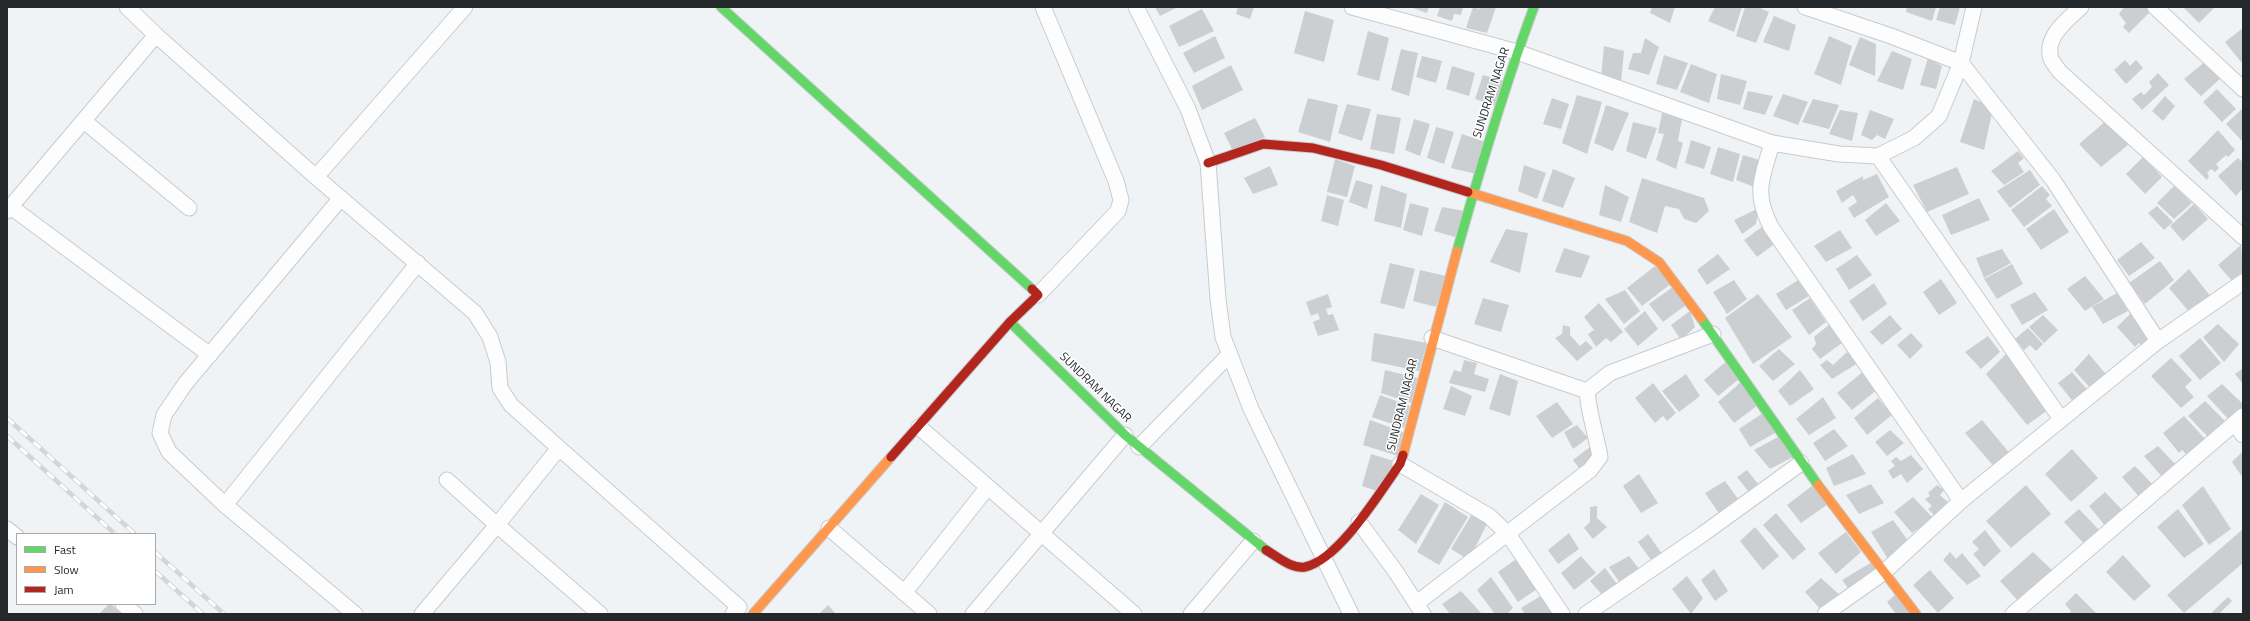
<!DOCTYPE html>
<style>
body{margin:0}
#map{position:relative;width:2250px;height:621px;overflow:hidden;background:#eff3f6;font-family:"Titillium Web",sans-serif}
canvas{display:block}
.frame{position:absolute;inset:0;border:8px solid #25282a;pointer-events:none}
.legend{position:absolute;left:16px;top:533px;width:140px;height:72px;box-sizing:border-box;background:#fff;border:1px solid #a8a9aa;margin:0;padding:5px 7px;list-style:none;font-size:12px;color:#25282a}
.legend li{display:flex;align-items:center;gap:8px;height:20px}
.legend b{width:20px;border:1px solid #a8a9aa}
</style>
<div id="map">
<canvas width="2250" height="621"></canvas>
<div class="frame"></div>
<ul class="legend">
<li><b style="height:5px;background:#63d668"></b>Fast</li>
<li><b style="height:5px;background:#ff974d"></b>Slow</li>
<li><b style="height:5px;background:#b3261e"></b>Jam</li>
</ul>
</div>
<script>
const context = document.querySelector('canvas').getContext('2d');
context.lineJoin = 'round';
function fill(path, color) { context.fillStyle = color; context.fill(path, 'evenodd'); }
function trace(path, color, width, dash) { context.strokeStyle = color; context.lineWidth = width; context.lineCap = dash ? 'butt' : 'round'; context.setLineDash(dash || []); context.stroke(path); }
function label(font, color, halo, rows, align = 'center') {
  context.font = font + ' "Titillium Web",sans-serif'; context.lineWidth = 3; context.setLineDash([]); context.textBaseline = 'middle'; context.strokeStyle = halo; context.fillStyle = color; for (const [text, x, y, turn = 0] of rows) {
    context.save(); context.translate(x, y); context.rotate((+turn || 0) * Math.PI / 180); context.textAlign = isNaN(turn) ? turn : align; if (halo) context.strokeText(text, 0, 0); context.fillText(text, 0, 0); context.restore();
  }
}
const building = new Path2D(`
 M1155 7H1178L1160 16Z
 M1238 7H1254L1250 19 1236 14Z
 M1410 7H1429L1427 13Z
 M1440 7H1463L1461 15 1454 14 1452 21 1437 16Z
 M1473 7 1479 9 1480 7H1496L1487 33 1466 28Z
 M1652 7H1675L1670 23 1650 13Z
 M1715 7H1742L1734 32 1708 21Z
 M1745 7H1758L1769 12 1756 43 1736 36Z
 M1907 7H1936L1932 21 1906 12Z
 M1940 7H1960L1955 25 1936 20Z
 M2124 7H2151L2153 9 2129 33 2123 27 2126 23 2119 14Z
 M2183 7H2215L2199 23Z
 M1202 9 1214 31 1179 47 1169 26Z
 M1305 11 1334 20 1324 62 1294 53Z
 M1774 16 1796 25 1789 51 1763 42Z
 M2243 28V60L2241 62 2225 42Z
 M1368 31 1389 38 1379 81 1357 75Z
 M1215 36 1225 58 1194 73 1183 53Z
 M1829 36 1852 46 1841 85 1814 74Z
 M1860 37 1876 44 1875 76 1849 65Z
 M1645 38 1659 47 1649 75 1628 69 1633 53H1641Z
 M1604 46 1624 51 1621 83 1601 77Z
 M1401 49 1418 53 1409 96 1391 90Z
 M1892 51 1912 59 1903 90 1877 81Z
 M1664 55 1688 63 1677 90 1656 84Z
 M1422 56 1442 61 1436 83 1416 77Z
 M1928 58 1942 66 1936 89 1920 85Z
 M2125 60 2130 66 2136 60 2143 68 2126 84 2114 70Z
 M2206 61 2221 78 2201 96 2184 79Z
 M1691 64 1717 74 1709 103 1680 92Z
 M1231 65 1243 90 1202 110 1192 86Z
 M1452 66 1475 73 1469 96 1446 89Z
 M2158 73 2169 85 2142 110 2132 99 2141 92 2144 95 2152 87 2149 82Z
 M1721 74 1747 81 1740 105 1717 99Z
 M1483 75 1504 81 1497 106 1475 99Z
 M2217 89 2236 109 2222 122 2203 102Z
 M1748 91 1773 96 1765 115 1743 109Z
 M1783 94 1808 102 1798 125 1773 116Z
 M1577 95 1602 102 1587 154 1562 143Z
 M2165 96 2175 106 2163 121 2152 111Z
 M1308 98 1338 105 1330 142 1298 132Z
 M1552 98 1569 104 1561 129 1543 124Z
 M1813 99 1839 105 1829 129 1802 122Z
 M1974 99 1993 108 1984 150 1960 142Z
 M1347 104 1371 109 1362 141 1338 133Z
 M1606 105 1629 113 1613 151 1594 143Z
 M2243 108V142L2226 124Z
 M1840 110 1858 113 1852 141 1829 134Z
 M1870 110 1894 119 1885 139 1877 135 1872 140 1861 135Z
 M1662 113 1682 119 1678 141 1683 143 1676 169 1656 160 1664 134 1658 133Z
 M1377 114 1401 118 1394 154 1370 149Z
 M1255 118 1265 137 1233 151 1224 133Z
 M1414 119 1430 124 1420 156 1405 150Z
 M2107 120 2128 145 2101 167 2079 144Z
 M1633 122 1657 128 1646 159 1626 151Z
 M1436 127 1454 132 1444 164 1427 158Z
 M2218 130 2235 150 2228 157 2226 155 2216 164 2219 168 2215 172 2211 169 2207 173 2209 176 2207 180 2188 161Z
 M1462 134 1485 142 1476 174 1451 168Z
 M1691 140 1711 147 1704 169 1685 163Z
 M1718 147 1740 154 1733 182 1710 174Z
 M2018 151 2024 158 2018 163 2024 172 2004 185 1991 171Z
 M1743 155 1763 161 1757 188 1736 180Z
 M2143 157 2162 177 2145 194 2126 174Z
 M2238 158 2243 162V188L2236 196 2218 176Z
 M1335 159 1355 166 1347 197 1327 192Z
 M1524 165 1546 173 1537 199 1518 191Z
 M1270 166 1278 185 1253 194 1244 178Z
 M1957 167 1969 194 1927 212 1913 185Z
 M1553 169 1575 178 1563 208 1542 201Z
 M2030 170 2040 185 2010 208 1997 191Z
 M1877 174 1889 197 1854 218 1848 208 1857 202 1853 195 1842 203 1836 191 1863 176V180Z
 M1642 178 1704 198 1709 211 1696 223 1684 219 1679 209 1665 206 1657 233 1629 222Z
 M1356 180 1373 185 1367 209 1349 202Z
 M1381 185 1407 194 1401 228 1374 221Z
 M1605 185 1629 197 1621 222 1599 215Z
 M2042 186 2050 195 2046 199 2052 206 2024 227 2011 210Z
 M2174 186 2192 203 2174 219 2157 203Z
 M1327 195 1344 200 1338 226 1321 221Z
 M1979 198 1990 220 1951 235 1942 215Z
 M1410 203 1429 208 1422 236 1403 230Z
 M1886 203 1900 221 1876 236 1865 220Z
 M2194 204 2208 219 2183 241 2170 226Z
 M2157 206 2173 222 2164 230 2148 213Z
 M1442 207 1464 211 1455 237 1434 231Z
 M1759 208 1756 224 1742 234 1734 220Z
 M2054 209 2069 232 2041 250 2026 229Z
 M1766 224 1777 242 1757 257 1744 240Z
 M1506 229 1528 233 1520 273 1490 262Z
 M1840 230 1852 248 1826 262 1814 246Z
 M2141 242 2155 258 2129 276 2117 260Z
 M2241 245 2243 272 2232 281 2218 265Z
 M1564 248 1590 256 1581 278 1555 272Z
 M2002 249 2011 263 1984 278 1976 258Z
 M1718 254 1730 269 1707 285 1697 270Z
 M1857 255 1872 275 1849 290 1836 269Z
 M2160 261 2174 280 2145 304 2129 283Z
 M1390 263 1415 269 1404 309 1380 303Z
 M2012 264 2023 284 1997 299 1984 279Z
 M1655 266 1672 283 1642 306 1627 288Z
 M2189 269 2211 297 2190 313 2169 288Z
 M1420 270 1446 276 1436 307 1413 301Z
 M2085 276 2104 299 2085 311 2067 289Z
 M1800 279 1809 296 1786 310 1776 294Z
 M1941 279 1957 303 1939 315 1923 292Z
 M1734 280 1747 299 1727 314 1713 292Z
 M1874 283 1887 304 1863 321 1849 301Z
 M1673 287 1686 305 1663 322 1649 304Z
 M1625 290 1640 311 1624 324 1605 299Z
 M2035 292 2048 310 2022 325 2010 305Z
 M2117 293 2128 311 2103 324 2092 307Z
 M1328 294 1332 307 1326 309 1328 315 1333 314 1339 330 1318 336 1313 322 1320 319 1318 313 1311 316 1306 302Z
 M1758 294 1792 337 1753 364 1725 318Z
 M1483 298 1509 305 1501 332 1474 324Z
 M1810 298 1826 322 1809 335 1792 310Z
 M1599 303 1623 332 1611 342 1606 338 1596 347 1588 334 1594 330 1584 317Z
 M1645 311 1658 329 1638 346 1624 329Z
 M1690 311 1695 327 1681 340 1671 325Z
 M2132 312 2152 335 2146 341 2148 345 2143 348 2139 343 2135 347 2117 327Z
 M1890 315 1902 329 1882 345 1870 332Z
 M2043 315 2058 330 2044 343 2029 327Z
 M1830 324 1842 343 1820 359 1812 349 1816 344 1814 337Z
 M2218 324 2239 344 2224 362 2203 337Z
 M1563 325 1570 327V335L1580 346 1586 341 1593 348 1577 361 1555 338 1562 334Z
 M2028 328 2043 344 2036 351 2030 345 2024 350 2015 339Z
 M1374 333 1427 343 1419 371 1371 361Z
 M1911 333 1923 346 1910 359 1897 345Z
 M1988 336 2000 352 1981 369 1965 352Z
 M2200 338 2221 363 2200 380 2179 356Z
 M1779 349 1795 364 1773 381 1759 366Z
 M1847 352 1858 363 1832 379 1820 365 1827 360 1833 365Z
 M2007 353 2048 410 2027 425 1986 374Z
 M2089 354 2109 378 2093 391 2074 370Z
 M2171 358 2192 380 2185 387 2194 397 2181 408 2151 376Z
 M1464 360 1477 363 1474 374 1489 379 1485 392 1449 383 1454 370 1461 372Z
 M1728 360 1739 379 1718 396 1704 380Z
 M2243 368V384L2235 374Z
 M1385 370 1418 378 1411 403 1381 393Z
 M1800 370 1814 389 1790 406 1778 391Z
 M1865 370 1878 389 1852 410 1837 393Z
 M2072 372 2090 393 2075 404 2058 383Z
 M1500 374 1518 381 1510 416 1489 409Z
 M1686 374 1700 396 1679 412 1662 391Z
 M1741 382 1758 405 1734 423 1718 402Z
 M1653 383 1676 413 1667 421 1663 416 1655 423 1635 398Z
 M2222 384 2243 404V411L2230 421 2207 396Z
 M1451 386 1472 396 1465 416 1443 409Z
 M1380 395 1410 406 1404 428 1372 417Z
 M1823 397 1836 418 1809 435 1796 419Z
 M1878 398 1892 415 1867 435 1854 418Z
 M2205 401 2226 422 2208 437 2188 416Z
 M1557 402 1573 424 1552 438 1536 416Z
 M1763 413 1775 433 1750 447 1739 429Z
 M2184 416 2207 441 2188 456 2182 450 2179 453 2163 433Z
 M1370 420 1403 432 1398 456 1363 445Z
 M1982 420 2012 456 1996 469 1965 433Z
 M1577 425 1588 438 1573 449 1564 432Z
 M1834 429 1848 446 1825 461 1813 443Z
 M1890 430 1904 443 1887 456 1875 442Z
 M1778 437 1793 457 1770 469 1754 450Z
 M1594 444 1597 458 1582 472 1573 460Z
 M2158 446 2177 466 2163 478 2144 456Z
 M2072 449 2098 478 2071 502 2045 474Z
 M2243 451V478L2232 462Z
 M1371 454 1397 462 1377 491 1362 486Z
 M1853 454 1866 474 1834 486 1826 468Z
 M1911 455 1923 469 1907 483 1901 474 1893 479 1888 471 1895 466 1891 461 1896 457 1901 461Z
 M2135 466 2155 487 2141 499 2122 477Z
 M1747 470 1762 489 1752 496 1737 477Z
 M1639 474 1658 503 1641 513 1623 486Z
 M1725 481 1741 503 1722 518 1705 493Z
 M1871 484 1884 503 1859 514 1846 495Z
 M1813 485 1828 504 1801 523 1787 505Z
 M1937 485 1944 490 1940 495 1952 506 1940 515 1938 512 1934 515 1928 509 1932 506 1925 499 1930 496 1928 493Z
 M2026 485 2051 514 2011 548 1986 521Z
 M2203 486 2231 529 2209 545 2182 505Z
 M2105 492 2125 513 2107 528 2089 506Z
 M1421 494 1439 505 1416 544 1398 530Z
 M1913 497 1933 518 1912 533 1894 512Z
 M1445 502 1468 517 1439 565 1417 552Z
 M1597 506V518L1607 527 1593 539 1584 528 1590 522V507Z
 M2079 509 2102 533 2087 547 2064 522Z
 M2178 509 2204 544 2184 558 2157 527Z
 M1776 513 1806 549 1793 560 1763 525Z
 M1472 514 1488 522 1469 560 1451 549Z
 M1893 520 1911 545 1890 562 1871 532Z
 M1755 527 1779 556 1763 570 1740 541Z
 M2243 529V563L2184 613 2167 595Z
 M1985 530 2001 551 1984 567 1973 554 1979 549 1972 542Z
 M1846 532 1861 552 1836 574 1818 553Z
 M1569 533 1579 549 1558 564 1548 550Z
 M1648 534 1665 558 1654 564 1638 542Z
 M1950 552 1956 559 1962 553 1981 576 1967 585 1943 560Z
 M2033 552 2056 574 2020 603 2000 581Z
 M2123 555 2151 586 2134 601 2106 572Z
 M1581 556 1596 573 1574 590 1561 573Z
 M1629 556 1643 574 1622 586 1609 567Z
 M1519 557 1540 587 1518 602 1498 572Z
 M1872 562 1880 573 1851 592 1842 580Z
 M1605 568 1620 588 1605 598 1590 581Z
 M1714 569 1728 591 1715 601 1701 580Z
 M1930 570 1954 598 1938 613 1913 585Z
 M1687 576 1703 598 1691 614 1672 589Z
 M1491 577 1513 608 1507 614H1495L1477 590Z
 M1821 578 1842 597 1822 611 1805 592Z
 M1461 591 1482 614H1450L1442 604Z
 M2076 593 2097 614H2069L2071 611 2065 604Z
 M1544 594 1558 614H1525L1521 608Z
 M1896 594 1912 614H1896L1887 602Z
 M2228 597 2232 601 2219 614H2215L2212 612Z
 M109 604H111L122 614H99Z
 M828 605 836 614H819Z`);
const street = new Path2D(`
 M1136 7 1188 109 1208 163 1218 299 1223 337 1251 409 1351 614
 M1352 7 1517 52 1772 143 1839 154 1878 156 1914 138 1939 116 1961 63 1974 7
 M1805 7 1891 36 1961 63 2053 180 2158 341
 M2081 7C2067 20 2044 37 2051 59 2053 63 2057 68 2060 72L2243 237
 M2155 7 2243 89
 M156 35 316 177 475 313 490 337 498 362 500 388 511 405 559 448
 M84 121 189 208
 M1772 143C1762 179 1753 191 1771 227L1961 501
 M1878 156 2061 419
 M316 177 465 7
 M341 198 185 384 164 415 160 433 169 452 225 505 355 614
 M11 207 210 355
 M7 211 156 35 127 7
 M1038 295 1118 211 1121 200 1116 181 1043 7
 M1432 338 1587 391
 M2235 423 2243 435
 M919 427 1134 614
 M1139 447 1230 354
 M1400 464 1489 516 1508 534 1562 614
 M225 505 418 263
 M1359 522 1396 572 1423 614
 M829 528 929 614
 M7 529 17 537
 M904 593 987 488
 M1417 603 1590 470 1600 457C1596 434 1589 415 1587 391L1610 373 1713 334
 M123 604 135 614
 M422 614 497 525 447 480
 M600 614 497 525 559 448 739 607 733 614
 M973 614 1125 435
 M1191 614 1253 541
 M1586 614 1703 534 1801 463
 M1825 614 1883 573 1961 501 2158 341 2243 282
 M2013 614 2243 416`);
const fast = new Path2D(`
 M721 7 1032 289
 M1457 251C1480 169 1504 87 1534 7
 M1701 318 1818 485
 M1010 322 1125 435 1266 550`);
const slow = new Path2D(`
 M1468 192 1627 241 1659 262 1701 318
 M1403 455 1457 251
 M1818 485 1916 614
 M753 614 891 457`);
const jam = new Path2D(`
 M1208 163 1263 144 1313 148 1381 165 1468 192
 M891 457 1010 322 1038 295 1032 289
 M1266 550C1278 557 1291 569 1305 567 1339 560 1380 492 1400 464L1403 455`);
const rail = new Path2D(`
 M7 418 135 534
 M7 436 115 534
 M155 552 224 614
 M155 571 203 614`);
const streetNames = [
 ["SUNDRAM NAGAR",1492,93,-72],
 ["SUNDRAM NAGAR",1095,388,44],
 ["SUNDRAM NAGAR",1403,405,-76]
];
fill(building, '#cccfd1');
trace(street, '#c8cbcd', 17);
trace(fast, '#c8cbcd', 11);
trace(slow, '#c8cbcd', 11);
trace(jam, '#c8cbcd', 11);
trace(street, '#fdfdfe', 15);
trace(fast, '#63d668', 9);
trace(slow, '#ff974d', 9);
trace(jam, '#b3261e', 9);
trace(rail, '#d4d5d6', 4.5);
trace(rail, '#fff', 3, [9]);
label('12px', '#25282a', '#fff', streetNames);
</script>
